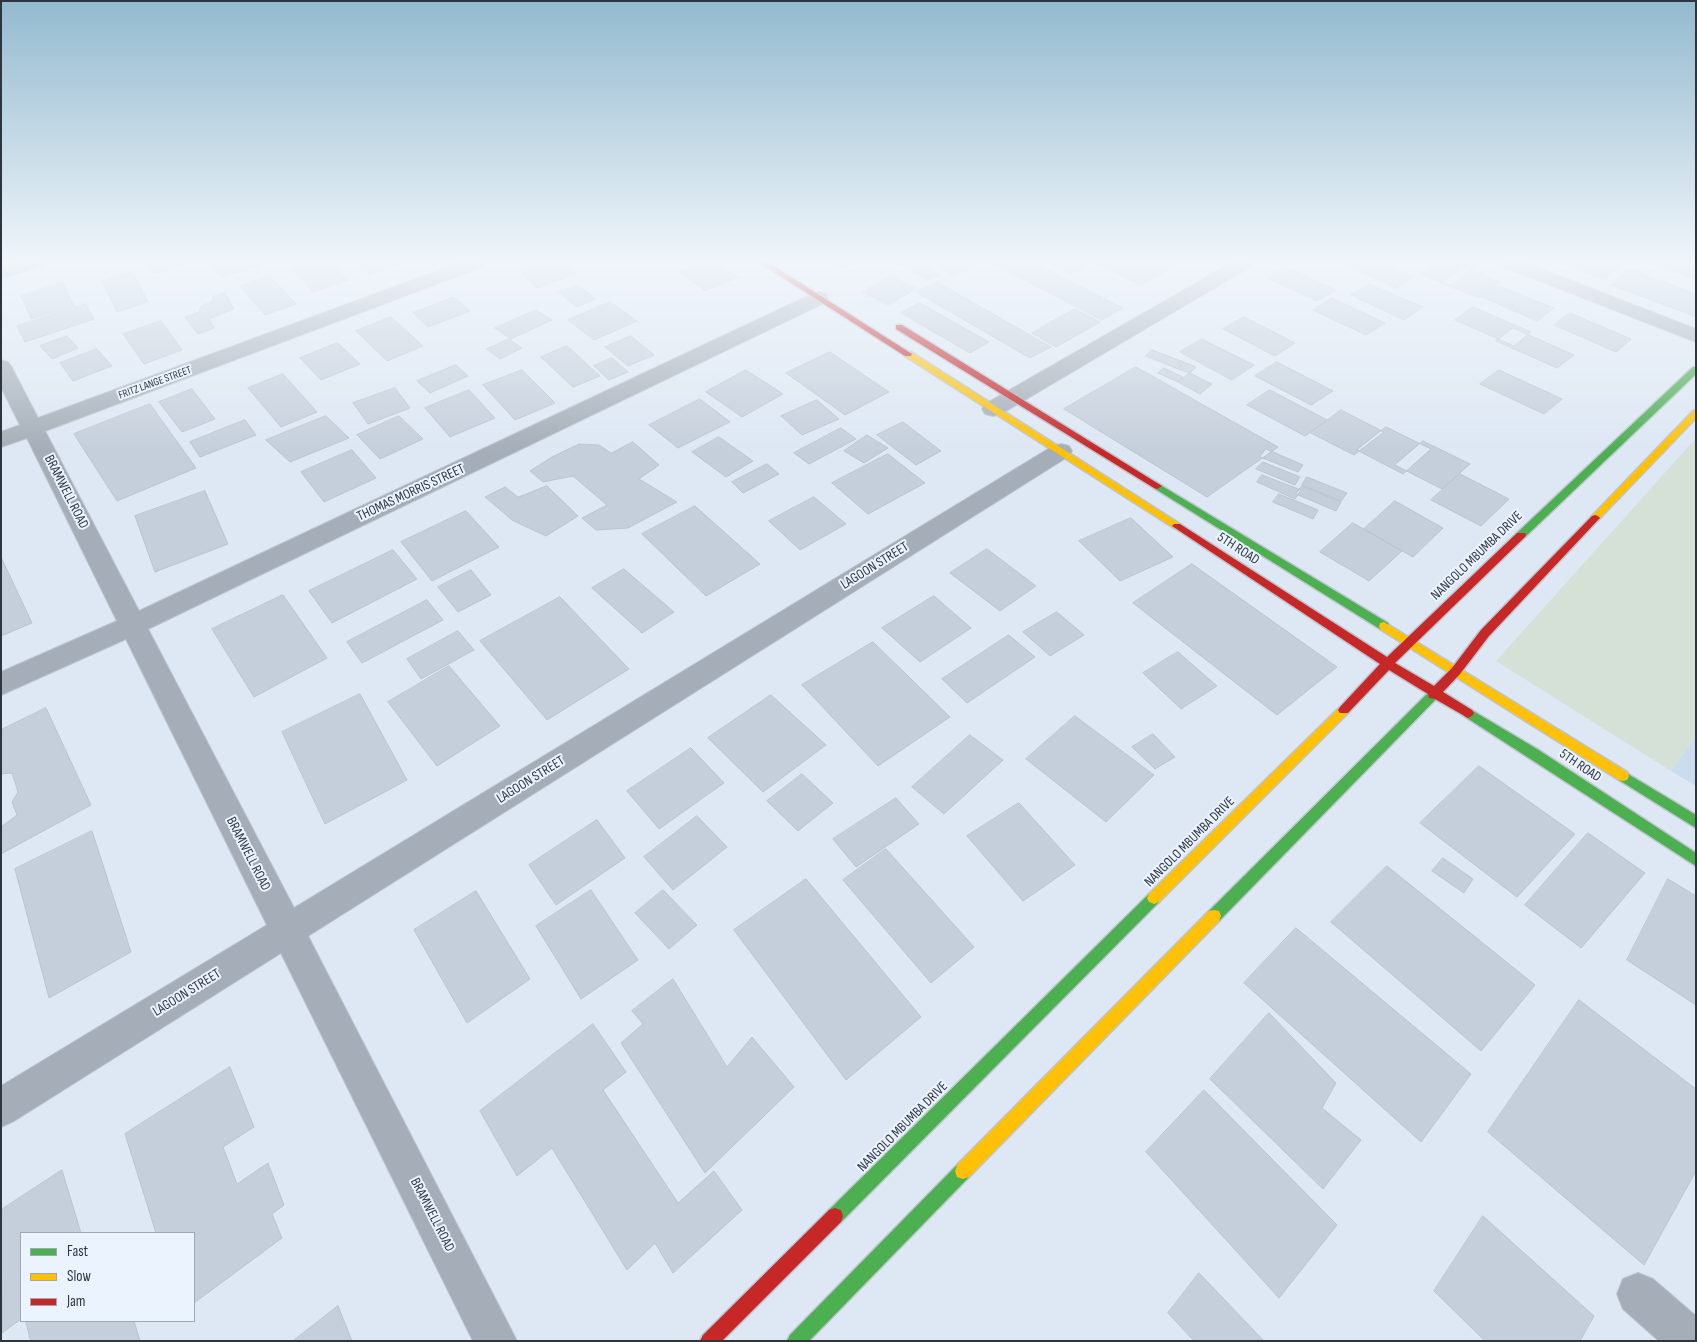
<!DOCTYPE html>
<style>
body{margin:0}
#map{position:relative;width:1697px;height:1342px;overflow:hidden;background:#dee8f4;font-family:"Sofia Sans Condensed",sans-serif}
canvas{display:block}
.frame{position:absolute;inset:0;border:2px solid #2d353f;pointer-events:none}
.legend{position:absolute;left:20px;top:1232px;width:175px;height:90px;box-sizing:border-box;background:#ebf4fe;border:1px solid #9fa8b2;margin:0;padding:6px 9px;list-style:none;font-size:15px;color:#2d353f}
.legend li{display:flex;align-items:center;gap:10px;height:25px}
.legend b{width:25px;border:1px solid #9fa8b2}
</style>
<div id="map">
<canvas width="1697" height="1342"></canvas>
<div class="frame"></div>
<ul class="legend">
<li><b style="height:6px;background:#4caf50"></b>Fast</li>
<li><b style="height:6px;background:#ffc107"></b>Slow</li>
<li><b style="height:6px;background:#c62828"></b>Jam</li>
</ul>
</div>
<script>
const context = document.querySelector('canvas').getContext('2d');
context.lineJoin = 'round';
function fill(path, color) { context.fillStyle = color; context.fill(path, 'evenodd'); }
function trace(path, color, width, dash) { context.strokeStyle = color; context.lineWidth = width; context.lineCap = dash ? 'butt' : 'round'; context.setLineDash(dash || []); context.stroke(path); }
function label(font, color, halo, rows, align = 'center') {
  context.font = font + ' "Sofia Sans Condensed",sans-serif'; context.lineWidth = 4; context.setLineDash([]); context.textBaseline = 'middle'; context.strokeStyle = halo; context.fillStyle = color; for (const [text, x, y, turn = 0] of rows) {
    context.save(); context.translate(x, y); context.rotate((+turn || 0) * Math.PI / 180); context.textAlign = isNaN(turn) ? turn : align; if (halo) context.strokeText(text, 0, 0); context.fillText(text, 0, 0); context.restore();
  }
}
const built = new Path2D(`
 M1696 736V786L1671 771Z`);
const green = new Path2D(`
 M1696 438V736L1671 771 1496 661Z`);
const building = new Path2D(`
 M148 263H184L185 264 156 274Z
 M211 263H257L259 266 221 277Z
 M309 263H331L348 280 313 292 292 269Z
 M357 263H402L369 275Z
 M543 263H565L577 274 537 288 519 271Z
 M702 263H717L738 277 705 291 679 272Z
 M829 263H854L839 269Z
 M899 263H920L940 275 928 280Z
 M947 263H980L954 276 938 267Z
 M992 263H1034L1123 308 1102 320Z
 M1051 263H1079L1085 267 1068 274Z
 M1101 263H1174L1177 264 1141 285 1098 264Z
 M1349 263H1382L1414 277 1396 288 1345 265Z
 M1434 263H1470L1476 265 1451 286 1420 274Z
 M1563 263H1622L1604 279Z
 M1651 263H1696V279Z
 M1286 267 1336 290 1317 301 1267 278Z
 M1463 267 1500 282 1479 298 1441 283Z
 M1629 269 1696 294V314L1694 316 1611 285Z
 M133 272 148 302 117 312 102 281Z
 M270 276 296 304 265 315 240 286Z
 M891 276 916 289 888 305 863 292Z
 M937 282 1051 347 1030 358 916 292Z
 M63 283 74 306 31 319 21 296Z
 M1369 284 1423 307 1404 320 1351 295Z
 M578 285 596 299 576 307 559 292Z
 M1496 285 1554 308 1537 321 1480 296Z
 M225 293 234 309 209 319 214 328 198 334 185 317 199 312 201 306 212 302 213 297Z
 M454 297 470 311 428 327 413 313Z
 M1332 298 1385 323 1366 335 1313 310Z
 M610 302 637 321 594 340 568 320Z
 M920 303 989 342 970 353 901 313Z
 M86 304 94 319 25 342 17 326Z
 M1473 307 1531 332 1514 346 1455 320Z
 M1075 309 1100 322 1056 347 1032 333Z
 M536 310 552 320 511 339 495 328Z
 M1570 313 1631 339 1616 352 1554 325Z
 M391 317 423 346 387 361 356 331Z
 M1244 317 1295 343 1275 356 1223 329Z
 M161 321 182 350 144 364 123 334Z
 M1513 328 1574 355 1557 368 1496 341Z
 M67 336 78 348 52 359 40 346Z
 M631 336 654 355 628 366 605 347Z
 M509 339 522 348 500 359 487 349Z
 M1202 339 1254 365 1232 380 1180 352Z
 M338 343 360 364 321 380 300 358Z
 M567 346 600 376 573 387 541 357Z
 M97 349 112 366 73 381 60 363Z
 M1152 350 1184 362 1178 369 1146 356Z
 M830 352 889 392 845 415 786 373Z
 M612 358 628 372 609 380 594 366Z
 M1184 362 1196 367 1190 373 1178 369Z
 M1277 362 1333 391 1311 405 1255 376Z
 M456 365 468 376 430 393 417 381Z
 M1136 367 1278 447 1207 497 1064 409Z
 M1164 368 1183 377 1178 382 1158 373Z
 M522 370 555 403 515 420 483 385Z
 M746 370 783 394 742 417 706 392Z
 M1499 370 1562 399 1544 414 1480 384Z
 M1190 373 1212 384 1200 394 1178 382Z
 M283 374 317 412 281 427 248 388Z
 M395 388 410 408 368 424 353 403Z
 M192 389 215 419 182 432 159 402Z
 M469 390 495 418 450 437 425 408Z
 M1270 390 1327 420 1305 436 1247 405Z
 M700 399 730 422 678 448 649 425Z
 M817 400 839 419 802 435 781 416Z
 M150 404 196 468 117 501 74 434Z
 M1341 410 1384 432 1354 455 1311 433Z
 M326 416 349 438 290 462 266 440Z
 M399 416 423 439 380 459 357 435Z
 M245 420 256 435 200 457 190 442Z
 M903 422 941 451 916 465 877 435Z
 M1386 427 1431 449 1403 474 1357 450Z
 M841 428 856 439 809 464 794 453Z
 M867 435 888 448 864 463 844 451Z
 M719 437 753 461 726 477 692 452Z
 M1423 441 1470 464 1442 489 1395 465Z
 M633 442 659 465 639 479 677 502 628 528 596 530 582 518 607 505 573 476 543 482 530 471 552 457 579 444 599 445 611 453Z
 M1266 449 1303 465 1298 472 1260 457Z
 M352 450 376 478 324 502 301 472Z
 M888 454 925 483 868 514 832 483Z
 M1263 462 1300 477 1295 485 1256 469Z
 M767 464 779 474 743 493 732 482Z
 M1460 474 1509 499 1481 526 1431 500Z
 M1262 475 1301 490 1295 499 1257 482Z
 M1307 477 1347 493 1341 501 1302 485Z
 M547 486 578 516 546 536 512 520 485 497 505 487 518 497Z
 M1302 486 1341 502 1336 511 1296 494Z
 M205 491 228 544 155 572 135 516Z
 M1279 494 1318 510 1313 519 1273 502Z
 M814 497 846 524 800 550 769 521Z
 M1395 501 1443 528 1413 557 1364 529Z
 M695 506 760 564 706 596 642 534Z
 M466 511 499 547 432 581 401 542Z
 M1131 518 1173 557 1120 581 1079 541Z
 M1353 523 1402 551 1369 581 1320 552Z
 M987 549 1036 586 1000 611 950 573Z
 M393 550 417 579 332 623 309 591Z
 M1 557 32 623 1 636Z
 M1192 564 1337 667 1277 715 1133 603Z
 M624 569 674 612 642 633 592 588Z
 M471 570 491 595 458 612 438 587Z
 M283 595 327 658 254 697 212 629Z
 M934 596 971 628 920 662 882 628Z
 M560 597 629 669 547 720 480 641Z
 M427 600 443 620 362 663 347 642Z
 M1057 612 1084 635 1050 656 1023 632Z
 M458 631 474 650 421 679 407 659Z
 M1009 635 1035 657 967 703 942 679Z
 M873 642 950 717 878 766 802 685Z
 M1178 652 1217 686 1181 709 1143 673Z
 M449 666 500 726 437 766 388 702Z
 M360 694 407 780 325 824 282 732Z
 M771 695 826 745 763 792 708 738Z
 M46 708 91 805 1 854V827L17 815 12 802 18 792 12 773 1 774V730Z
 M1075 716 1154 775 1106 822 1026 759Z
 M1153 734 1175 757 1155 769 1132 747Z
 M970 735 1003 760 944 814 912 787Z
 M691 748 724 783 659 829 627 791Z
 M1479 766 1575 834 1517 897 1420 823Z
 M802 774 833 803 798 831 767 801Z
 M896 798 919 824 856 867 833 839Z
 M1019 803 1075 865 1023 901 967 836Z
 M697 816 727 847 673 890 644 857Z
 M597 820 625 858 556 905 529 865Z
 M92 831 131 952 49 998 15 869Z
 M1588 833 1645 873 1581 948 1525 905Z
 M886 849 974 947 931 983 843 880Z
 M1443 858 1473 879 1464 893 1432 871Z
 M1387 866 1535 985 1481 1051 1331 922Z
 M806 879 921 1017 846 1080 734 930Z
 M1668 879 1696 896V1005L1627 960Z
 M591 890 638 960 581 999 536 926Z
 M663 890 697 925 669 949 635 913Z
 M476 891 530 979 467 1023 414 930Z
 M1296 928 1471 1074 1421 1142 1244 983Z
 M673 979 727 1067 752 1037 794 1087 705 1173 621 1043 643 1024 632 1011Z
 M1579 1000 1696 1089V1171L1644 1265 1488 1132Z
 M1269 1013 1336 1083 1322 1108 1361 1140 1323 1189 1210 1079Z
 M593 1024 626 1072 603 1090 678 1203 714 1171 742 1210 673 1273 655 1243 627 1270 552 1148 517 1176 480 1111Z
 M230 1067 254 1127 223 1147 237 1184 268 1163 284 1205 272 1214 282 1238 194 1303V1233H156L125 1134Z
 M1204 1090 1337 1225 1279 1298 1146 1152Z
 M62 1170 81 1233H21V1319L2 1333 1 1210Z
 M1483 1216 1594 1316 1580 1341H1485L1434 1291Z
 M1199 1273 1264 1341H1194L1168 1313Z
 M338 1306 352 1341H293Z
 M26 1321H134L140 1341H31Z`);
const street = new Path2D(`
 M15 263H43L40 267 1 278V267Z
 M459 263H485L482 267 45 431 139 611 812 294 819 292 826 294 828 298 826 302 148 629 294 908 1053 446 1061 444 1069 446 1072 451 1069 456 308 936 517 1341H473L281 953 14 1121 1 1127V1086L267 925 126 639 1 695V672L117 621 27 438 1 447V432L20 425 1 387V360L8 362 11 366 38 418Z
 M1231 263H1253L1250 267 1001 414 993 416 985 414 982 409 985 404Z
 M1501 263H1526L1696 329V342L1504 267Z
 M1638 1273 1653 1279 1696 1316V1341H1659L1623 1309 1617 1294 1623 1279Z`);
const fast = new Path2D(`
 M1693 367H1696V374L1525 537H1517L1516 535 1517 533Z
 M1157 483 1388 623 1389 626 1388 629H1380L1154 488 1152 486Z
 M1433 690 1437 692 1439 695 1437 698 1219 921 1214 922 1209 921 1207 916 1209 911 1429 692Z
 M1468 708 1537 749 1696 853V866L1464 716 1462 713 1464 710Z
 M1623 771 1696 815V828L1619 780 1617 776 1619 772Z
 M1154 892 1159 894 1161 898 1159 902 841 1222 835 1224 829 1222 827 1216 829 1210 1149 894Z
 M963 1163 969 1165 971 1171 969 1177 809 1341H787L790 1335 957 1165Z`);
const slow = new Path2D(`
 M905 352H911L1180 524 1182 526 1180 528H1174L905 356Z
 M1696 410V418L1598 520H1592L1590 518 1592 516 1693 411Z
 M1384 622 1627 772 1629 776 1627 780 1623 781 1619 780 1380 629 1379 626 1380 623Z
 M1344 705 1348 707 1350 710 1348 713 1159 902 1154 904 1149 902 1147 898 1149 894 1340 707Z
 M1214 910 1219 911 1221 916 1219 921 969 1177 963 1179 957 1177 955 1171 957 1165 1209 911Z`);
const jam = new Path2D(`
 M760 263H769L912 354 911 356H905Z
 M896 325H902L1162 486 1157 489 1154 488 896 329Z
 M1595 515 1598 516 1600 518 1598 520 1489 636 1460 674 1443 692 1472 710 1474 713 1472 716 1468 718 1435 699 1429 698 1428 694 1389 670 1348 713H1340L1338 710 1340 707 1380 664 1172 526 1174 524H1180L1387 657 1517 533H1525L1526 535 1525 537 1395 663 1434 686 1452 668 1481 630 1592 516Z
 M835 1208 841 1210 843 1216 841 1222 722 1341H700L703 1335 829 1210Z`);
const farStreetnames = [
 ["FRITZ LANGE STREET",155,383,-20]
];
const streetNames = [
 ["BRAMWELL ROAD",66,492,63],
 ["THOMAS MORRIS STREET",411,493,-25],
 ["5TH ROAD",1238,549,33],
 ["NANGOLO MBUMBA DRIVE",1477,556,-44],
 ["LAGOON STREET",875,566,-32],
 ["5TH ROAD",1580,766,34],
 ["LAGOON STREET",531,780,-32],
 ["NANGOLO MBUMBA DRIVE",1190,842,-45],
 ["BRAMWELL ROAD",248,854,63],
 ["LAGOON STREET",187,993,-32],
 ["NANGOLO MBUMBA DRIVE",903,1127,-45],
 ["BRAMWELL ROAD",432,1215,63]
];
fill(built, '#ccdcef');
fill(green, '#d5e0d7');
fill(building, '#c5cfdb');
trace(building, '#bac3cd', 1);
trace(street, '#bcc4ce', 2);
trace(fast, '#bcc4ce', 3);
trace(slow, '#bcc4ce', 3);
trace(jam, '#bcc4ce', 3);
fill(street, '#a5aeb8');
fill(fast, '#4caf50');
fill(slow, '#ffc107');
fill(jam, '#c62828');
const sky = context.createLinearGradient(0, 0, 0, 451);
sky.addColorStop(0, '#93bacf');
sky.addColorStop(0.58, '#f0f5fa');
sky.addColorStop(1, '#f0f5fa00');
context.fillStyle = sky;
context.fillRect(0, 0, 1697, 451);
label('11px', '#2d353f', '#ebf4fe', farStreetnames);
label('14px', '#2d353f', '#ebf4fe', streetNames);
</script>
